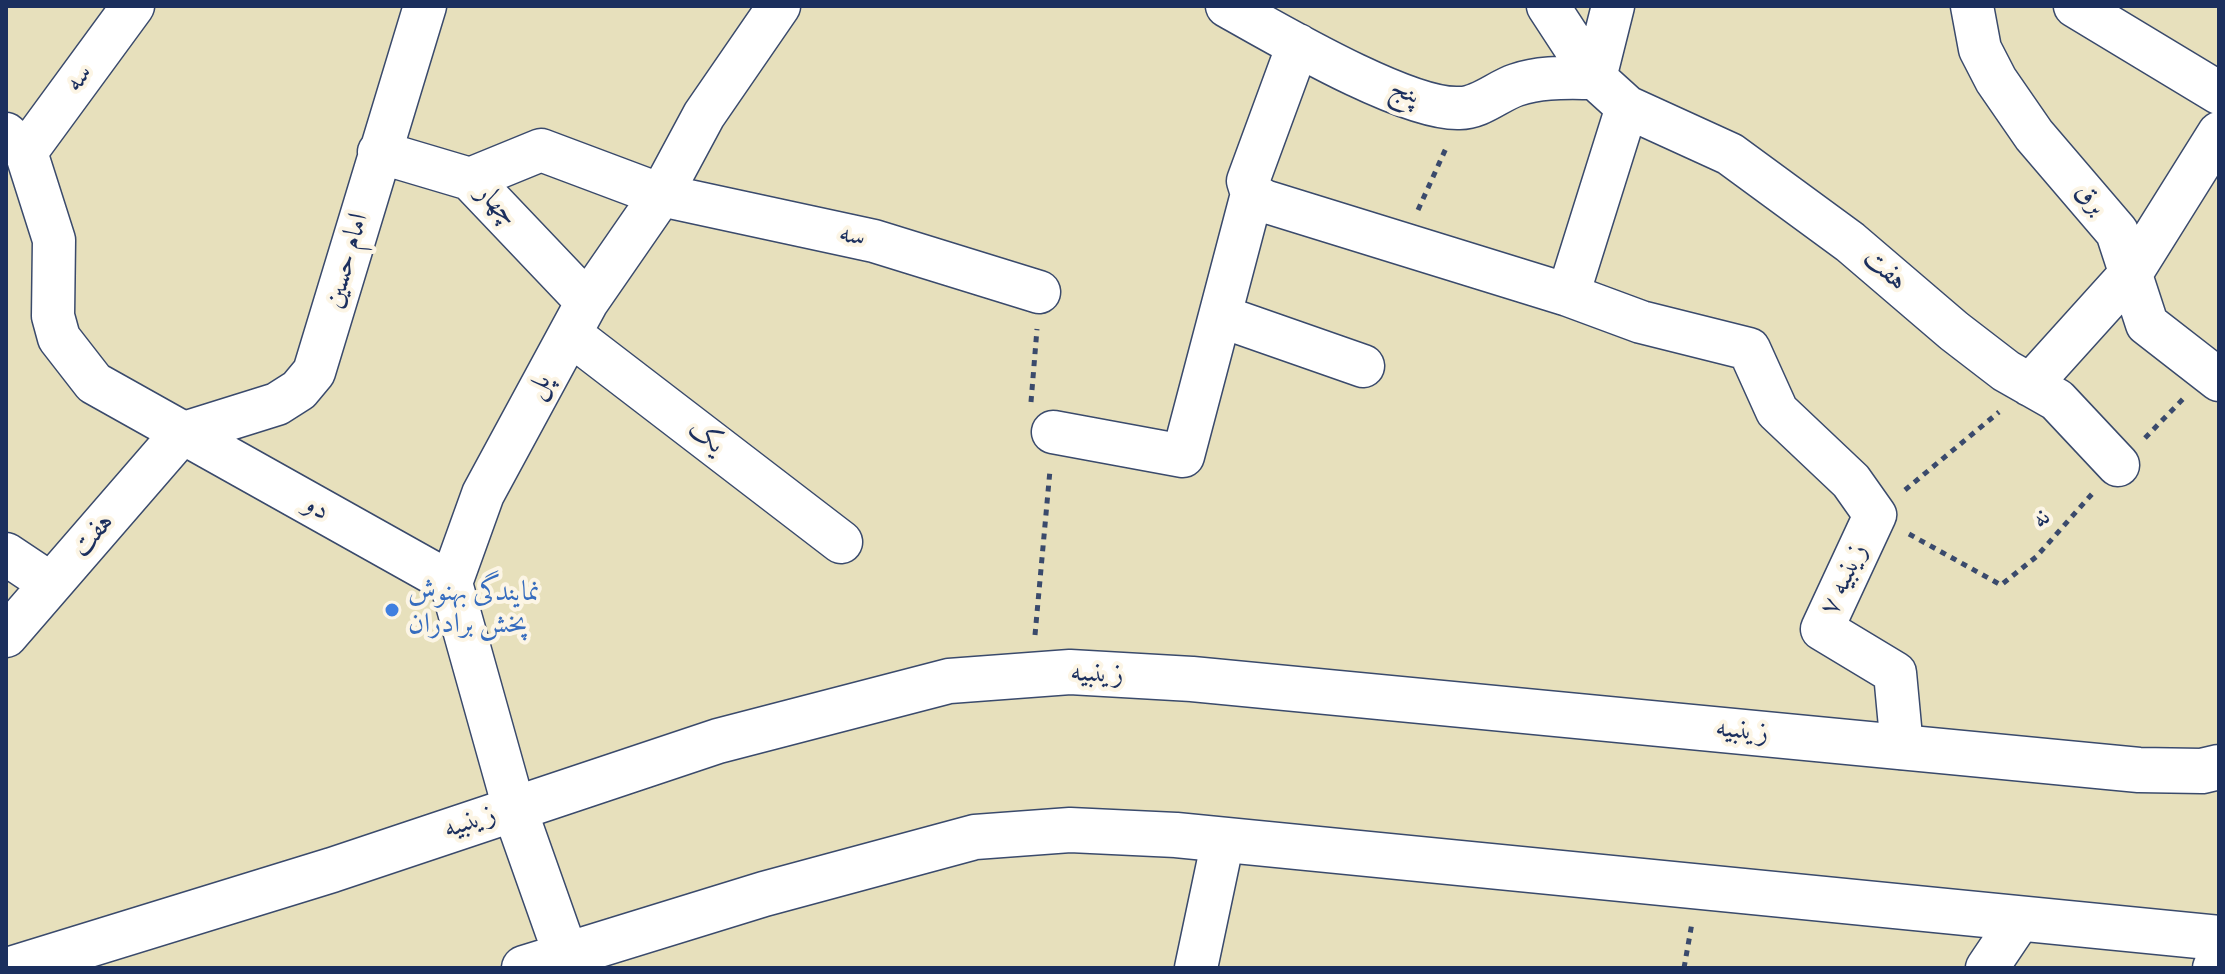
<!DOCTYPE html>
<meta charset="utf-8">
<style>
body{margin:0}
#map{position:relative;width:2225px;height:974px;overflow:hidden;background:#e7e0bc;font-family:"IM FELL Double Pica",serif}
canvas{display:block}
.frame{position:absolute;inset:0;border:8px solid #1b2f5e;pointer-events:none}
</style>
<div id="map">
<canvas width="2225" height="974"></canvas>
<div class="frame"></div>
</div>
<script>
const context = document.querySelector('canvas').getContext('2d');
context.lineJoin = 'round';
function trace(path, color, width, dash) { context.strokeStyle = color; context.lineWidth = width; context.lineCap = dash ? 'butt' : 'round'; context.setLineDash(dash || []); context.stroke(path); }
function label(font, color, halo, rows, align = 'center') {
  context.font = font + ' "IM FELL Double Pica",Amiri,serif'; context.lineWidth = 8; context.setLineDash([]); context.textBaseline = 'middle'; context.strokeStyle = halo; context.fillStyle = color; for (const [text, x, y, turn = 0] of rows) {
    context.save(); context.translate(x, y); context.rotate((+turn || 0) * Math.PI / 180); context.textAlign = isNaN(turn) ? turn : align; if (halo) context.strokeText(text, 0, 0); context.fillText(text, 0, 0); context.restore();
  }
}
const path = new Path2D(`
 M1418 210 1447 146
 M1031 402 1037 329
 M2145 438 2183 399
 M1905 490 1999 412
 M1909 534 2001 585 2036 557 2092 494
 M1035 635 1050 470
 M1684 968 1692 923`);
const minor = new Path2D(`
 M1227 6C1277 34 1407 111 1460 108 1480 108 1498 91 1516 85 1542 76 1569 78 1595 78L1613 6
 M1548 6 1595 78 1627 107 1568 295 1641 322 1749 349 1777 411 1851 481 1875 515 1822 629 1895 673 1902 748
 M1972 6 1980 49 1996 80 2034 135 2117 232 2147 324 2219 380
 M2075 6 2219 93
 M1627 107 1730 154 1850 242 1954 331 2006 371 2057 400 2118 465
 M6 134 26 152 54 240 53 316 59 338 94 383 451 583
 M26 152 133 6
 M379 152 470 179 587 302
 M470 179 541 150 661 195 874 241 1039 292
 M1252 194 1264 201 1568 295
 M1220 316 1363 366
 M570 334 841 542
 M2030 385 2132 272 2219 133
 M1053 432 1183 456 1252 194 1248 181 1298 45
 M6 554 51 584
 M6 636 181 434 277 404 299 390 314 372 425 6
 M514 808 451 583 483 494 587 302 661 195 704 115 779 6
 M1196 968 1223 840
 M1987 968 2020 919
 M2214 968 2219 956`);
const secondary = new Path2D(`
 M514 808 566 955
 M14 968 332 870 718 741 949 681 1070 672 1192 679 2139 770 2202 771 2219 767
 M524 968 764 894 975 837 1070 830 1176 835 2219 938`);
const markers = [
 [392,610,8,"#3f7fe0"]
];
const streetNames = [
 ["سه",80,79,-54],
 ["پنج",1405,93,19],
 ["برق",2089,200,50],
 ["چهار",496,206,46],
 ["سه",852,237,13],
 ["امام حسین",348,261,-74],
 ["هفت",1884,271,41],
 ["پل",540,387,-61],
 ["یک",705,438,38],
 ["دو",316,509,29],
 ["نه",2042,520,-49],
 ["هفت",94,536,-49],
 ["زینبیه ۷",1845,580,-65],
 ["زینبیه",1097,675,2],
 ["زینبیه",1742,732,6],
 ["زینبیه",470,823,-19]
];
const shopNames = [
 ["نمایندگی بهنوش",408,594],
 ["پخش برادران",408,626]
];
trace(minor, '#3a4a6c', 45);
trace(secondary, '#3a4a6c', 47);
trace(path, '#3a4a6c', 5, [6, 6]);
trace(minor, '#fff', 42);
trace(secondary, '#fff', 44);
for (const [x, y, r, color] of markers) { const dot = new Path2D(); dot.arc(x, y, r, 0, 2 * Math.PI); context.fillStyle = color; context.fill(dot); trace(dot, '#fcf5e5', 3); }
label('28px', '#1b2f5e', '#fcf5e5', streetNames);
label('28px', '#366cbe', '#fcf5e5', shopNames, 'left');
</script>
